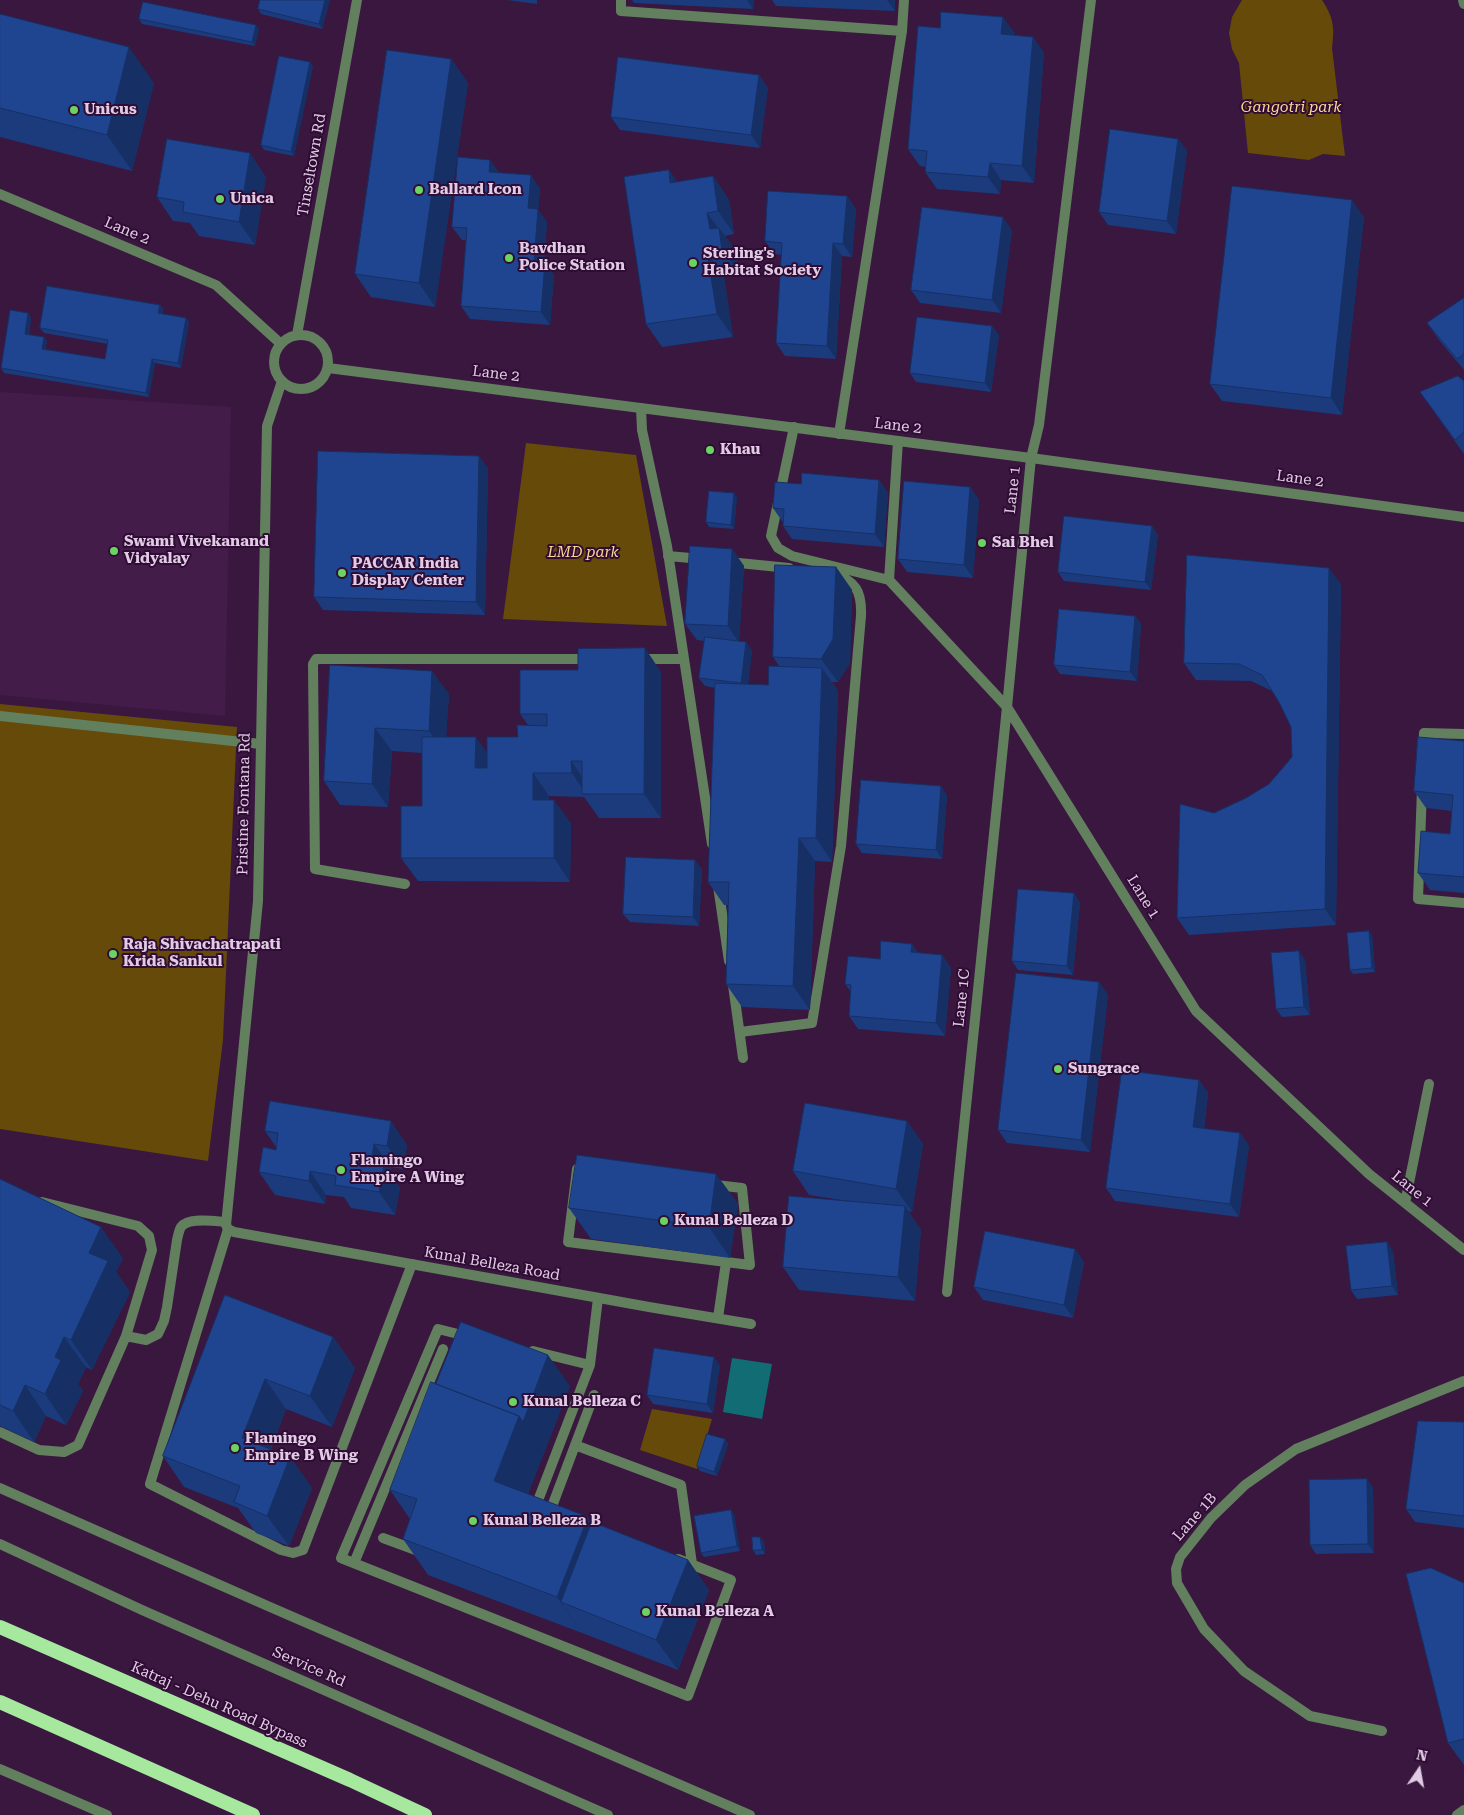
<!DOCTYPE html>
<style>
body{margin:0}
#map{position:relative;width:1464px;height:1815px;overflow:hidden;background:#39173f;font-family:"Roboto Serif",serif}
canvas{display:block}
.north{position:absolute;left:1394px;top:1745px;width:50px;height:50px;-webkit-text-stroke:4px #2f0c34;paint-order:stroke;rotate:12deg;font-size:14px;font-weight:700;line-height:20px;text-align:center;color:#e2cce5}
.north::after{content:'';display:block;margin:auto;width:18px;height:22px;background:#e2cce5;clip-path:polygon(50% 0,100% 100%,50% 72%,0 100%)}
</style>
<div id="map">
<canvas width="1464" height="1815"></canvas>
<div class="north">N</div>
</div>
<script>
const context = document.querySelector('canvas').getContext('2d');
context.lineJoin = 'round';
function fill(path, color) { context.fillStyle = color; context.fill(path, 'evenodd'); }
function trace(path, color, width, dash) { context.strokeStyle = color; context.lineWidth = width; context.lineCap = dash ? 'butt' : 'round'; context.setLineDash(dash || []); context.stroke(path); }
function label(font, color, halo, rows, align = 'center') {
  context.font = font + ' "Roboto Serif",serif'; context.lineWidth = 4; context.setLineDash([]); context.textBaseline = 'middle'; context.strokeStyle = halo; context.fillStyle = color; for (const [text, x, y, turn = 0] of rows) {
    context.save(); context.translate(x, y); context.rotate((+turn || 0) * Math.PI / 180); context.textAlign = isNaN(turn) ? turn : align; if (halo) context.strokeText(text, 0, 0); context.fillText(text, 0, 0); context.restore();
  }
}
const built = new Path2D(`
 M0 392 231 407 225 716 0 695Z`);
const green = new Path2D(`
 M1242 0H1322C1333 17 1335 27 1332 48L1345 156 1323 154 1309 160 1248 153 1239 63 1232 49 1229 33 1232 17Z
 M526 443 636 455 667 626 503 619Z
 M0 704 237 727 223 1040 208 1161 0 1129Z
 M652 1409 712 1419 697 1469 640 1450Z`);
const water = new Path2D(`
 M732 1358 772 1364 762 1419 723 1412Z`);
const service = new Path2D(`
 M621 0V11L902 31
 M1463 0 1464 4
 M641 408 642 430 667 546 712 844
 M794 427 771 536 778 548 792 556 889 580 1007 707
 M839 434 902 31 904 0
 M668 556 702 559
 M729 562 789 568
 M889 580 898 441
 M640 659H684
 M0 716 261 744
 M1423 749 1424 733 1464 734
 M1422 789 1418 899 1464 903
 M405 884 315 869 313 664 316 659H590
 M718 886 729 961
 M733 985 743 1058
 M740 1032 812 1023 841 846 861 616C862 590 856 582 831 572
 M577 1169 742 1188 750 1265 568 1242Z
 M228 1229 150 1484 281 1550 293 1553 303 1550 412 1264
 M718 1318 726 1262
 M126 1336 146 1340 158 1334 164 1321 167 1307 177 1240C178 1236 179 1230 181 1227 188 1217 215 1221 226 1222
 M470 1337 438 1329 341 1558 688 1696 731 1580 678 1559
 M533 1351 590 1365
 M0 1432 39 1450 64 1452 78 1445 126 1336 152 1250 149 1236 138 1226 42 1202
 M575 1445 681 1485 692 1564
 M534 1511 590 1365 598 1298
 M557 1512 551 1509 594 1395
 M383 1538 421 1552
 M354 1563 443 1349`);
const minor = new Path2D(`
 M1091 0 1039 425 1031 458 1007 707 1196 1011 1369 1174 1464 1250
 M297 335 357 0
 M282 381 267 426 258 901 226 1225 228 1229 234 1232 649 1307 751 1324
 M1405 1203 1429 1084
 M947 1292 1007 707
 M1382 1731 1310 1716 1244 1671 1204 1629 1177 1583 1176 1569 1180 1557 1211 1518 1245 1485 1296 1449 1464 1381
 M1457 1815 1464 1810`);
const tertiary = new Path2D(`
 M0 194 216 285 281 344
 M274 362a27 27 0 1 1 54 0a27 27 0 1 1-54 0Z
 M328 368 1031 458 1464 517
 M0 1488 270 1607 750 1815
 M0 1544 142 1610 608 1815
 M0 1769 107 1815`);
const trunk = new Path2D(`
 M0 1627 350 1780 425 1815
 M0 1702 253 1815`);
const wall = new Path2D(`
 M260 0H330L322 29 261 14 258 9Z
 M507 0H537V4Z
 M632 0H754L753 9 634 3Z
 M772 0H895V11L776 6Z
 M0 14 154 83 132 171 0 137Z
 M139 19 259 29 255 46 142 24Z
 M940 28 1015 33 1014 35 1033 37 1044 53 1034 183 1001 180 1000 194 937 189 925 172 926 167 920 166 908 149Z
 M451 59 468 83 435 307 371 297 355 274Z
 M310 62 313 66 294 156 264 150 261 145Z
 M759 75 768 88 760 148 620 130 611 117Z
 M1178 139 1187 151 1176 234 1108 225 1099 212Z
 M669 170 677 182 713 176 729 200 734 234 725 236 736 251 739 273 724 276 733 337 662 347 646 324Z
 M499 173 540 188 538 210 547 222 544 262 554 275 550 325 470 319 461 306 466 240H462L452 227Z
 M266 177 255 245 199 236 190 223 173 221 157 197Z
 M847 196 856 209 852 257 842 256 836 359 785 356 776 343 782 255 774 254 765 241Z
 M1364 217 1342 415 1222 401 1210 384Z
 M1012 230 1001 313 920 303 911 290Z
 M1464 298V370L1439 340 1427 323Z
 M160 305 163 309 162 314 186 318 189 322 181 368 155 363 149 397 4 373 1 368 28 313 31 318 29 334 47 341 45 349 105 359 108 344 44 333 40 328Z
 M992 326 999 335 991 392 916 382 910 373Z
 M1464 381V454L1420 392Z
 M488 468 485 615 323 610 314 597Z
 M879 480 888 493 884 547 792 539 783 526V521H782L773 508 801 484Z
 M970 487 979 500 973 578 907 572 898 559Z
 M737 497 734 529 709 527 706 522Z
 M1152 526 1158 535 1151 590 1064 581 1058 572Z
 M732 549 744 566 739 641 746 642 752 651 748 684 768 685 779 666 773 657 836 567 852 590 850 663 838 682H832L838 691 832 862 815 861 810 1010 742 1007 726 984 728 905H724L708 882 715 688 705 686 699 678 704 641 697 640 685 624Z
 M1341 584 1336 925 1189 935 1177 918 1214 813 1246 798 1269 784 1292 757 1291 727 1279 702 1272 691 1251 681 1196 680 1184 663Z
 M1135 616 1141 624 1137 681 1060 674 1054 665Z
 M330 665 449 694 446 737 487 753 518 737 528 725 520 714 661 672V818H599L584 797 549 796V800L571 823 570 882 418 881 401 858 422 806V753L392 751 388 807 340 805 324 781Z
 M1464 741V893L1430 890 1418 873 1450 834 1452 811 1426 808 1414 791Z
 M947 795 942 859 862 853 856 844Z
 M702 869 699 926 630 922 623 914Z
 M1080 902 1073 975 1018 970 1012 961Z
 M1372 935 1375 972 1353 974 1350 970Z
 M912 944 918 953 942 955 951 968 945 1036 858 1029 849 1016 851 992 845 984 880 959Z
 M1299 951 1305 960 1310 1015 1282 1017 1276 1009Z
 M1099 982 1108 995 1090 1152 1007 1143 998 1130Z
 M1199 1080 1208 1093 1204 1129 1240 1133 1249 1146 1239 1217 1115 1201 1106 1188Z
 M907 1121 923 1144 912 1212 908 1211 921 1230 915 1301 799 1290 783 1267 848 1201 809 1195 793 1171Z
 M265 1131 407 1145 403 1169 391 1167 390 1173 400 1188 395 1215 351 1208 344 1197 326 1195 325 1204 275 1195 259 1172 276 1150V1147Z
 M716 1174 738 1204 730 1258 591 1239 569 1208Z
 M0 1179 123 1258 116 1272 130 1292 92 1370 86 1367 78 1384 83 1391 66 1425 46 1416 34 1442 0 1426Z
 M1075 1249 1084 1262 1073 1318 983 1300 974 1287Z
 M1393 1251 1398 1295 1357 1299 1351 1290Z
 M225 1295 333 1337 355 1368 332 1427 286 1409 271 1449 290 1457 312 1488 289 1546 256 1533 238 1508 184 1487 163 1456Z
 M720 1365 713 1413 653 1404 647 1395Z
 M436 1384 570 1386 528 1494 592 1522 688 1560 709 1590 678 1670 582 1633 428 1575 403 1539 410 1519 390 1490Z
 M1464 1422V1528L1415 1522 1406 1509Z
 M725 1439 728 1444 717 1476 700 1471 697 1466Z
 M1373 1487 1374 1553 1316 1554 1310 1545Z
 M734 1514 740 1551 704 1557 701 1553Z
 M764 1541 765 1554 756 1555 753 1550Z
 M1464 1583V1765L1448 1743Z`);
const shadedWall = new Path2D(`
 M325 0H330L322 29 319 24Z
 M747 0H754L753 9Z
 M887 0H895V11Z
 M1003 17 1015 33 1013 51 1001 34Z
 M256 25 259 29 255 46 252 42Z
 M1033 37 1044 53 1034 183 1022 166Z
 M129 47 154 83 132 171 107 135Z
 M451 59 468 83 435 307 419 283Z
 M310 62 313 66 294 156 291 152Z
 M759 75 768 88 760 148 751 135Z
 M1178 139 1187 151 1176 234 1167 221Z
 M250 153 266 177 255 245 239 222Z
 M490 160 499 172H489Z
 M990 163 1001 180 1000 194 988 177Z
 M669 170 685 194 670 183Z
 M531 175 540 188 538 210 547 222 543 274 534 262 528 208Z
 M713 176 729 200 734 234 718 211Z
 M847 196 856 209 852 257 843 244Z
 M1352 200 1364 217 1342 415 1331 398Z
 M707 213 720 230 719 228 736 251 739 273 722 250 710 229Z
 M1003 217 1012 230 1001 313 992 300Z
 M833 243 842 256 836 359 827 346Z
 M707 252 724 276 733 337 717 314Z
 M545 262 554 275 550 325 541 312Z
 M160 305 163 309 161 318 158 313Z
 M28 313 31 318 28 338 25 334Z
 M186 318 189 322 181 368 178 363Z
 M992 326 999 335 991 392 985 383Z
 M44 337 47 341 45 353 42 349Z
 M152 359 155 363 149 397 146 393Z
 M479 456 488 468 485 615 476 602Z
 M879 480 888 493 884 547 875 534Z
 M970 487 979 500 973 578 964 565Z
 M734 493 737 497 734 529 731 525Z
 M1152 526 1158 535 1151 590 1145 582Z
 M732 549 744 566 739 643 728 626Z
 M836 567 852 590 850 663 838 682 821 659Z
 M1329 568 1341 584 1336 925 1325 909Z
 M1135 616 1141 624 1137 681 1130 672Z
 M746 642 752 651 747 692 741 683Z
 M645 648 661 672V818L644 794Z
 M822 668 838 691 832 862 816 838Z
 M432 671 449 694 445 754 429 731Z
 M375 728 392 751 388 807 372 784Z
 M476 737 492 760V792L475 768Z
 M571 761 588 785 586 794 572 773Z
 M533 773 549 796V823L533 800Z
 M941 786 947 795 942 859 936 850Z
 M554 800 571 823 570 882 554 858Z
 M799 838 815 861 810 1010 793 986Z
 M695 860 702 869 699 926 693 917Z
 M1074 893 1080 902 1073 975 1067 966Z
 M1369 931 1372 935 1375 972 1372 968Z
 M912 944 921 957 911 952Z
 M1299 951 1305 960 1310 1015 1304 1007Z
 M942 955 951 968 945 1036 936 1023Z
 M1099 982 1108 995 1090 1152 1081 1140Z
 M1199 1080 1208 1093 1202 1140 1193 1127Z
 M391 1121 407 1145 403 1169 387 1146Z
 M907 1121 923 1144 912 1212 896 1189Z
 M1240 1133 1249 1146 1239 1217 1230 1204Z
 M374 1144 391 1167 390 1173 400 1188 395 1215 379 1192 371 1162Z
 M310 1171 326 1195 325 1204 309 1181Z
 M716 1174 738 1204 730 1258 709 1227Z
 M905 1206 921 1230 915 1301 898 1277Z
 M101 1227 123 1258 116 1272 130 1292 92 1370 71 1340 89 1253Z
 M1387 1242 1393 1251 1398 1295 1392 1286Z
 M1075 1249 1084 1262 1073 1318 1064 1305Z
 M64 1337 86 1367 78 1384 83 1391 66 1425 45 1394 55 1357Z
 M333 1337 355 1368 332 1427 310 1396Z
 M548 1355 570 1386 519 1517 494 1481 519 1416Z
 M714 1357 720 1365 713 1413 707 1404Z
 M265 1379 286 1409 263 1469 242 1438Z
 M25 1385 46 1416 34 1442 13 1411Z
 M725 1439 728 1444 717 1476 714 1472Z
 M290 1457 312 1488 289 1546 267 1516Z
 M1367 1479 1373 1487 1374 1553 1368 1544Z
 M731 1510 734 1514 740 1551 737 1546Z
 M588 1517 614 1553 561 1602 582 1633 557 1597Z
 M760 1537 764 1541 765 1554 762 1550Z
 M688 1560 709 1590 678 1670 656 1640Z`);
const building = new Path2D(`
 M260 0H325L319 24 258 9Z
 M143 2 256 25 252 42 139 19Z
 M941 12 1003 17 1001 34 1033 37 1022 166 990 163 988 177 925 172 927 151 908 149 918 26 940 28Z
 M0 14 129 47 107 135 0 108Z
 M387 50 451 59 419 283 355 274Z
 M279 56 310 62 291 152 261 145Z
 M618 57 759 75 751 135 611 117Z
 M1110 129 1178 139 1167 221 1099 212Z
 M167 139 250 153 239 222 183 212 184 202 157 197Z
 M458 157 490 160 489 172 531 175 528 208 538 209 534 262H545L541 312 461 306 467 228 452 227Z
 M669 170 670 183 713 176 718 211 707 213 710 229 719 228 722 250 707 252 717 314 646 324 624 177Z
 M1232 186 1352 200 1331 398 1210 384Z
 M768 191 847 196 843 244 833 243 827 346 776 343 782 243 765 241Z
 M922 207 1003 217 992 300 911 290Z
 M47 286 160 305 158 313 186 318 178 363 152 359 146 393 1 368 10 310 28 313 25 334 44 337 42 349 105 359 108 340 40 328Z
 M1464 298V354L1457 359 1427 323Z
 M917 317 992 326 985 383 910 373Z
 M1458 376 1464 381V432L1455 440 1420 392Z
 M318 451 479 456 476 602 314 597Z
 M802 473 879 480 875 534 783 526 784 509 773 508 775 482 801 484Z
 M904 481 970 487 964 565 898 559Z
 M709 491 734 493 731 525 706 522Z
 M1064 516 1152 526 1145 582 1058 572Z
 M690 546 732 549 728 626 685 624Z
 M1187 555 1329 568 1325 909 1177 918 1180 804 1214 813 1246 798 1269 784 1292 757 1291 727 1279 702 1262 675 1239 664 1184 663Z
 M775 565 836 567 833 639 821 659 773 657Z
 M1059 609 1135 616 1130 672 1054 665Z
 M705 637 746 642 741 683 699 678Z
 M645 648 644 794H582V761H571L572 773H533V800H554V858H401V806H422V737H476L475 768H487V737H518L517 725 547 726V714H520V670H578V649Z
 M330 665 432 671 429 731 375 728 372 784 324 781Z
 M769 666 822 668 816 838H799L793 986 726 984 729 882H708L715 683 768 685Z
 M1418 737 1464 741V877L1418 873 1421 831 1450 834 1453 795 1414 791Z
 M861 780 941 786 936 850 856 844Z
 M626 857 695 860 693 917 623 914Z
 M1018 889 1074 893 1067 966 1012 961Z
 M1369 931 1372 968 1350 970 1347 933Z
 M881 941 912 944 911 952 942 955 936 1023 849 1016 851 985 845 984 848 956 880 959Z
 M1299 951 1304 1007 1276 1009 1271 953Z
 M1016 973 1099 982 1081 1140 998 1130Z
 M1122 1070 1199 1080 1193 1127 1240 1133 1230 1204 1106 1188Z
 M270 1101 391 1121 387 1146 374 1144 371 1162 384 1164 379 1192 335 1185 336 1176 310 1171 309 1181 259 1172 263 1147 276 1150 278 1133 265 1131Z
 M805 1103 907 1121 896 1189 793 1171Z
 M577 1155 716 1174 709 1227 569 1208Z
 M0 1179 101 1227 89 1253 108 1261 71 1340 64 1337 55 1357 61 1360 45 1394 25 1385 13 1411 0 1405Z
 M789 1196 905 1206 898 1277 783 1267Z
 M985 1231 1075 1249 1064 1305 974 1287Z
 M1387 1242 1392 1286 1351 1290 1346 1246Z
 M225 1295 333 1337 310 1396 265 1379 242 1438 290 1457 267 1516 234 1502 240 1486 163 1456Z
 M461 1322 548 1355 523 1422 519 1416 436 1384Z
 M654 1348 714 1357 707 1404 647 1395Z
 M431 1382 519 1416 494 1481 588 1517 557 1597 403 1539 417 1499 390 1490Z
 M1418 1421 1464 1422V1516L1406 1509Z
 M707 1434 725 1439 714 1472 697 1466Z
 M1367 1479 1368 1544 1310 1545 1309 1480Z
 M731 1510 737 1546 701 1553 694 1516Z
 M592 1522 688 1560 656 1640 561 1602Z
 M752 1537H760L762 1550H753Z
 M1431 1568 1464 1583V1739L1448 1743 1406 1574Z`);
const markers = [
 [74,110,5,"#6cd362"],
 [419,190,5,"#6cd362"],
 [220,199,5,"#6cd362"],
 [509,258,5,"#6cd362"],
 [693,263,5,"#6cd362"],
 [710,450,5,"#6cd362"],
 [982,543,5,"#6cd362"],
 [114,551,5,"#6cd362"],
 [342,573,5,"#6cd362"],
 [113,954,5,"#6cd362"],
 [1058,1069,5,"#6cd362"],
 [341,1170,5,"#6cd362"],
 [664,1221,5,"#6cd362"],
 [513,1402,5,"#6cd362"],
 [235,1448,5,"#6cd362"],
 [473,1521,5,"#6cd362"],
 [646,1612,5,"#6cd362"]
];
const parkNames = [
 ["Gangotri park",1291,108],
 ["LMD park",583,553]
];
const poiNames = [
 ["Unicus",84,110],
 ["Ballard Icon",429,190],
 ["Unica",230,199],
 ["Bavdhan",519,249],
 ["Police Station",519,266],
 ["Sterling's",703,254],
 ["Habitat Society",703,271],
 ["Khau",720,450],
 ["Swami Vivekanand",124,542],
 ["Vidyalay",124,559],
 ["Sai Bhel",992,543],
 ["PACCAR India",352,564],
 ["Display Center",352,581],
 ["Raja Shivachatrapati",123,945],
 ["Krida Sankul",123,962],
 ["Sungrace",1068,1069],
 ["Flamingo",351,1161],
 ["Empire A Wing",351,1178],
 ["Kunal Belleza D",674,1221],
 ["Kunal Belleza C",523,1402],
 ["Flamingo",245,1439],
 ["Empire B Wing",245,1456],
 ["Kunal Belleza B",483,1521],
 ["Kunal Belleza A",656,1612]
];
const streetNames = [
 ["Tinseltown Rd",312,165,-80],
 ["Lane 2",127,231,23],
 ["Lane 2",496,374,7],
 ["Lane 2",898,426,7],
 ["Lane 2",1300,479,8],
 ["Lane 1",1013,490,-84],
 ["Pristine Fontana Rd",244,804,-89],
 ["Lane 1",1143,897,58],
 ["Lane 1C",962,998,-84],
 ["Lane 1",1412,1189,39],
 ["Kunal Belleza Road",492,1264,10],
 ["Lane 1B",1195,1517,-49],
 ["Service Rd",309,1667,24],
 ["Katraj - Dehu Road Bypass",219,1705,24]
];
fill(built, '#441c4a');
fill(green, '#654a0a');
fill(water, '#116d73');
trace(service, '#627f5e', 10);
trace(minor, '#627f5e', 10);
trace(tertiary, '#627f5e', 10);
trace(trunk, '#a5e89e', 14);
fill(wall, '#1b3b7c');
fill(shadedWall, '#163065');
fill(building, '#1f4590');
trace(building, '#163065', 1);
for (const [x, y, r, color] of markers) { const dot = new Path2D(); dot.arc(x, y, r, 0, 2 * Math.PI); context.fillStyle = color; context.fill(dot); trace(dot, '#2f0c34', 2); }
label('italic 15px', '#fdd792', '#2f0c34', parkNames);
label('bold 15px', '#e2cce5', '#2f0c34', poiNames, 'left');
label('15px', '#e2cce5', '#2f0c34', streetNames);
</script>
